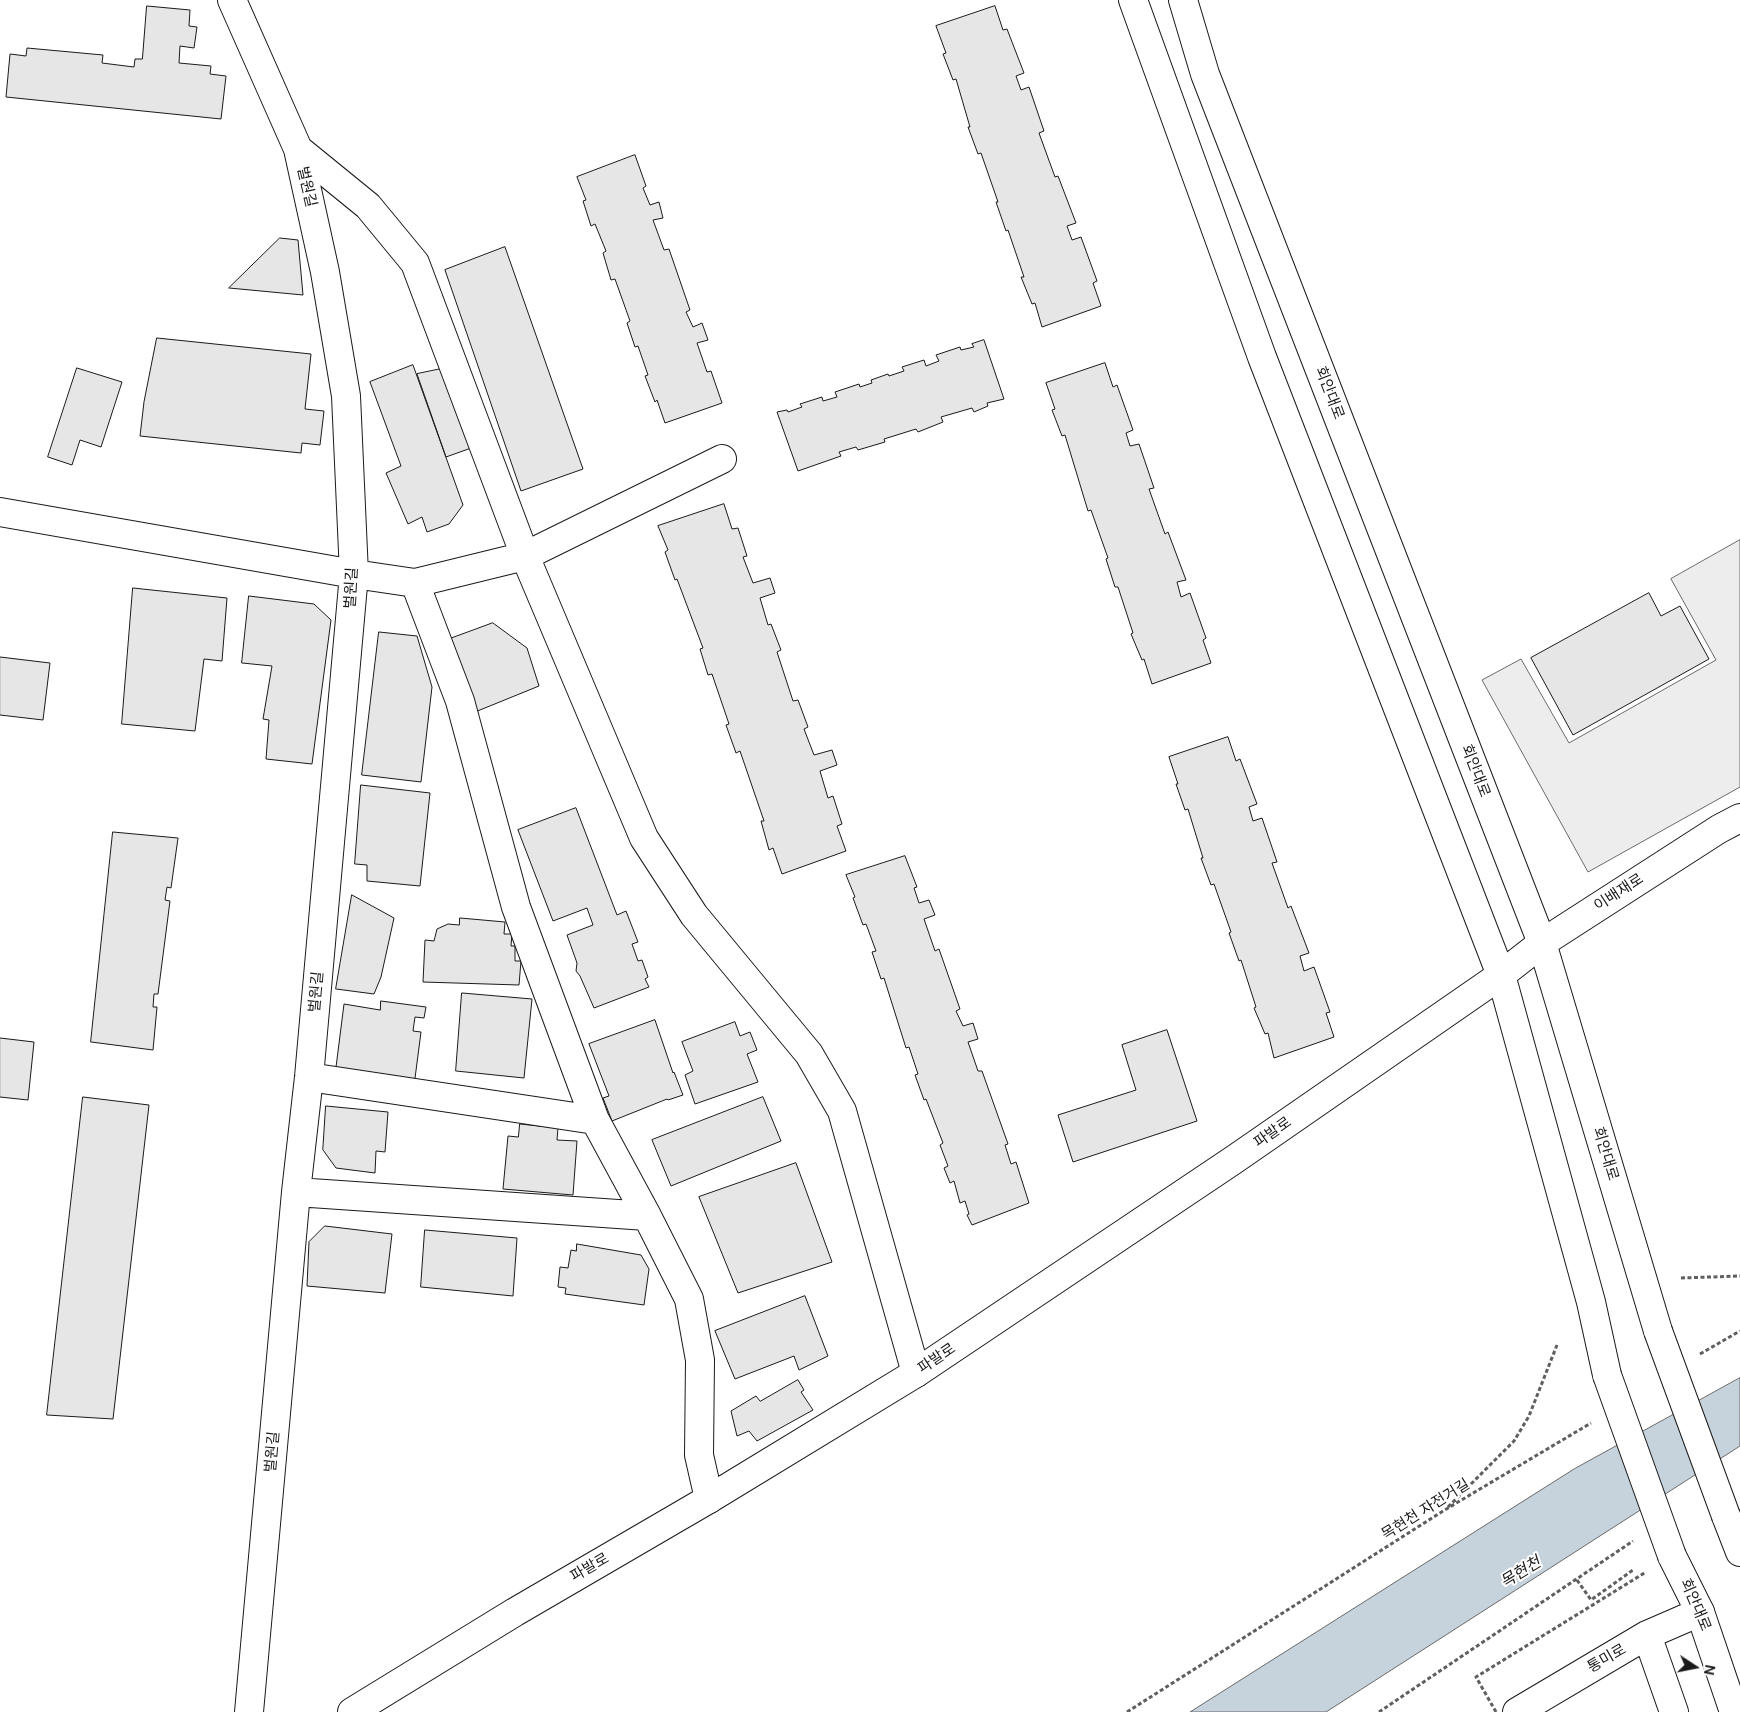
<!DOCTYPE html>
<meta charset="utf-8">
<style>
body{margin:0}
#map{position:relative;width:1740px;height:1712px;overflow:hidden;background:#fff;font-family:"DM Sans",sans-serif}
canvas{display:block}
.north{position:absolute;left:1670px;top:1642px;width:50px;height:50px;-webkit-text-stroke:4px #fff;paint-order:stroke;rotate:101deg;font-size:14px;font-weight:700;line-height:20px;text-align:center;color:#1a1a1a}
.north::after{content:'';display:block;margin:auto;width:18px;height:22px;background:#1a1a1a;clip-path:polygon(50% 0,100% 100%,50% 72%,0 100%)}
</style>
<div id="map">
<canvas width="1740" height="1712"></canvas>
<div class="north">N</div>
</div>
<script>
const context = document.querySelector('canvas').getContext('2d');
context.lineJoin = 'round';
function fill(path, color) { context.fillStyle = color; context.fill(path, 'evenodd'); }
function trace(path, color, width, dash) { context.strokeStyle = color; context.lineWidth = width; context.lineCap = dash ? 'butt' : 'round'; context.setLineDash(dash || []); context.stroke(path); }
function label(font, color, halo, rows, align = 'center') {
  context.font = font + ' "DM Sans","Noto Sans KR",sans-serif'; context.lineWidth = 4; context.setLineDash([]); context.textBaseline = 'middle'; context.strokeStyle = halo; context.fillStyle = color; for (const [text, x, y, turn = 0] of rows) {
    context.save(); context.translate(x, y); context.rotate((+turn || 0) * Math.PI / 180); context.textAlign = isNaN(turn) ? turn : align; if (halo) context.strokeText(text, 0, 0); context.fillText(text, 0, 0); context.restore();
  }
}
const parking = new Path2D(`
 M1740 540V787L1588 872 1482 680 1521 659 1569 743 1716 660 1671 579Z`);
const water = new Path2D(`
 M1740 1378V1446L1326 1712H1190L1574 1469Z`);
const building = new Path2D(`
 M147 6 190 10 189 26 197 27 194 48 180 46 179 63 211 66 210 74 226 76 221 119 6 97 10 54 26 56 27 48 103 55 102 63 134 67 135 59H142Z
 M995 6 1003 30 1007 29 1024 73 1016 76 1021 90 1029 87 1044 131 1039 133 1055 177 1058 176 1076 223 1067 226 1072 240 1081 237 1097 281 1093 283 1101 306 1042 327 1035 303 1032 304 1021 277H1024L1008 230 1006 231 996 202H998L981 153 978 154 968 127H970L956 79 953 80 943 54 946 53 936 26Z
 M635 155 646 186 643 188 650 205 659 202 663 218 653 220 664 250 669 249 690 310 686 312 693 327 702 323 708 340 697 343 707 372 711 371 722 403 665 423 657 400 655 402 645 376 648 375 638 346 635 347 627 323 630 321 615 279 611 280 603 253 606 251 595 224 591 226 583 201 586 200 577 177Z
 M280 238 298 240 303 295 229 288Z
 M505 247 583 469 521 491 445 270Z
 M157 338 311 354 305 409 324 411 320 445 302 443 301 453 140 436 144 402Z
 M984 340 1004 399 987 403 988 406 974 412 972 408 941 417 943 422 918 432 916 429 884 439 885 442 858 450 856 447 839 452 841 456 798 471 777 412 787 410 788 412 802 407 800 404 822 397 823 401 837 397 835 392 859 384 860 387 872 383 871 380 888 374 889 376 904 371 902 367 924 360 926 366 939 361 936 355 960 347 961 350 974 347 972 344Z
 M1105 363 1113 387 1117 385 1133 430 1126 433 1130 446 1139 444 1154 488 1149 489 1165 534 1168 532 1186 580 1177 582 1181 597 1190 593 1206 638 1203 640 1211 663 1152 684 1144 659 1142 660 1131 634 1133 633 1118 587H1115L1106 559 1108 558 1091 510 1088 511 1065 435 1062 436 1052 410 1055 409 1046 383Z
 M413 365 463 505 449 524 427 532 422 517 408 524 386 473 401 466 370 382Z
 M77 368 122 382 101 447 80 440 72 465 48 457Z
 M446 368 474 447 446 457 417 374Z
 M724 504 732 529 738 528 747 556 743 557 753 583 770 578 775 593 760 598 768 625 771 624 781 650 777 652 793 701 798 700 808 727 804 729 814 755 832 750 837 765 820 771 828 798 833 796 842 824 837 826 846 851 782 874 773 848 769 850 761 821H764L740 751 736 753 726 725 729 724 712 674 708 675 700 649 703 648 677 579 675 580 665 552 668 550 658 526Z
 M133 588 227 598 222 661 204 659 195 731 122 724Z
 M1649 593 1661 616 1680 606 1709 659 1573 735 1531 658Z
 M249 596 314 604 331 620 312 764 266 759 269 720 263 719 272 666 242 663Z
 M493 623 527 648 539 686 475 712 447 640Z
 M379 632 417 636 432 687 421 782 362 775Z
 M0 657 50 663 43 720 0 715Z
 M1228 737 1236 761 1240 759 1257 804 1249 807 1253 821 1262 818 1277 862 1272 863 1288 908 1291 906 1309 953 1300 956 1304 971 1314 967 1330 1012 1326 1013 1334 1037 1274 1058 1268 1033 1265 1034 1254 1008 1256 1007 1241 960 1239 961 1229 933 1231 932 1214 884 1211 885 1201 858H1203L1188 809 1185 810 1176 784H1178L1169 757Z
 M361 785 430 793 420 886 367 881V865L355 864Z
 M576 808 617 915 626 911 638 942 632 944 638 961 642 960 648 977 645 979 649 987 594 1008 580 976 576 971 577 963 567 935 593 925 587 908 553 921 518 830Z
 M113 832 178 838 171 888 167 887 165 900 170 901 158 994H154L153 1007H157L153 1050 91 1042Z
 M905 856 917 887 914 888 919 903 929 900 935 915 924 919 935 951 939 949 960 1009 956 1011 963 1026 973 1023 978 1039 968 1042 978 1071H982L1008 1144 1005 1145 1011 1164 1016 1162 1029 1203 972 1225 967 1215 969 1214 965 1201 960 1203 954 1181 950 1183 944 1168 948 1166 940 1145 943 1143 926 1099 924 1100 915 1075 918 1074 909 1047 906 1048 884 978 881 979 872 952 876 951 866 924 863 925 853 898 855 897 846 875Z
 M352 895 394 918 381 977 374 994 336 989Z
 M460 918 505 922 504 934H512L511 946H515V961H521L519 985 423 982 425 940 434 941 437 929 448 924 459 925Z
 M462 993 532 999 524 1078 456 1071Z
 M381 1001 426 1007 424 1018 415 1017 413 1031 421 1032 414 1086 335 1075 344 1004 380 1010Z
 M655 1020 673 1073 674 1072 683 1095 668 1100 667 1099 612 1121 603 1098 609 1096 589 1044Z
 M735 1022 740 1036 750 1032 757 1050 747 1054 758 1082 695 1104 685 1075 693 1071 682 1042Z
 M1167 1030 1197 1121 1073 1162 1058 1115 1136 1090 1122 1045Z
 M0 1038 34 1042 28 1100 0 1097Z
 M83 1097 149 1105 113 1419 47 1415Z
 M763 1097 781 1141 671 1186 652 1140Z
 M326 1106 388 1112 385 1152 376 1151 375 1173 336 1168 323 1150Z
 M520 1124 558 1128 557 1140 577 1141 573 1195 503 1189 508 1136 518 1137Z
 M796 1163 832 1262 738 1293 699 1197Z
 M325 1226 392 1234 385 1293 307 1286 309 1242Z
 M425 1230 517 1238 513 1296 421 1287Z
 M577 1244 641 1255 649 1269 644 1305 565 1294 566 1288 558 1287 560 1267 568 1268 571 1250 576 1251Z
 M805 1296 828 1356 799 1370 794 1356 735 1379 715 1331Z
 M798 1380 804 1390 801 1392 813 1410 757 1441 749 1431 737 1436 731 1411 756 1396 760 1401Z`);
const path = new Path2D(`
 M1681 1278 1740 1276
 M1700 1354 1740 1331
 M1448 1507 1514 1441 1529 1416 1557 1345
 M1577 1580 1591 1600 1633 1570
 M1127 1712 1443 1511 1591 1423
 M1379 1712 1633 1541`);
const street = new Path2D(`
 M232 0 298 149 325 272 346 396 354 574 309 1077 296 1192 249 1712
 M298 149 368 206 415 263 525 556 644 838 694 915 809 1054 842 1111 916 1373
 M0 512 354 574 415 583 525 556 722 459
 M415 583 460 701 516 907 595 1120 647 1216 689 1299 700 1360 699 1455 709 1499
 M309 1077 595 1120
 M296 1192 647 1216
 M1647 1635 1674 1712
 M1517 1712 1647 1635 1700 1612`);
const secondary = new Path2D(`
 M352 1712 515 1612 709 1499 916 1373 1235 1159 1501 975 1542 943 1719 829 1740 818`);
const primary = new Path2D(`
 M1133 0 1262 357 1501 975 1591 1302 1607 1375
 M1183 0 1205 74 1542 943 1658 1331
 M1726 1516 1740 1552
 M1672 1556 1700 1612 1734 1712`);
const pathBridge = new Path2D(`
 M1496 1712 1476 1677 1646 1572`);
const primaryBridge = new Path2D(`
 M1658 1331 1726 1516
 M1607 1375 1672 1556`);
const streetNames = [
 ["벌원길",306,187,77],
 ["회안대로",1329,393,69],
 ["벌원길",352,588,-87],
 ["회안대로",1475,771,69],
 ["이배재로",1619,893,-33],
 ["벌원길",317,992,-85],
 ["파발로",1273,1133,-35],
 ["회안대로",1605,1154,73],
 ["파발로",937,1359,-34],
 ["벌원길",273,1452,-85],
 ["목현천 자전거길",1426,1510,-32],
 ["파발로",590,1568,-30],
 ["회안대로",1695,1605,67],
 ["통미로",1607,1659,-30]
];
const waterNames = [
 ["목현천",1521,1573,-32]
];
fill(parking, '#ededed');
trace(parking, '#6a6a6a', 1);
fill(water, '#c6d2dc');
trace(water, '#6a6a6a', 1);
fill(building, '#e6e6e6');
trace(building, '#1a1a1a', 1);
trace(street, '#1a1a1a', 30);
trace(secondary, '#1a1a1a', 30);
trace(primary, '#1a1a1a', 30);
trace(path, '#5f5f5f', 3, [4, 2.5]);
trace(street, '#fff', 28);
trace(secondary, '#fff', 28);
trace(primary, '#fff', 28);
trace(primaryBridge, '#1a1a1a', 30, []);
trace(pathBridge, '#5f5f5f', 3, [4, 2.5]);
trace(primaryBridge, '#fff', 28);
label('15px', '#1a1a1a', '#fff', streetNames);
label('italic 16px', '#1a1a1a', '#fff', waterNames);
</script>
